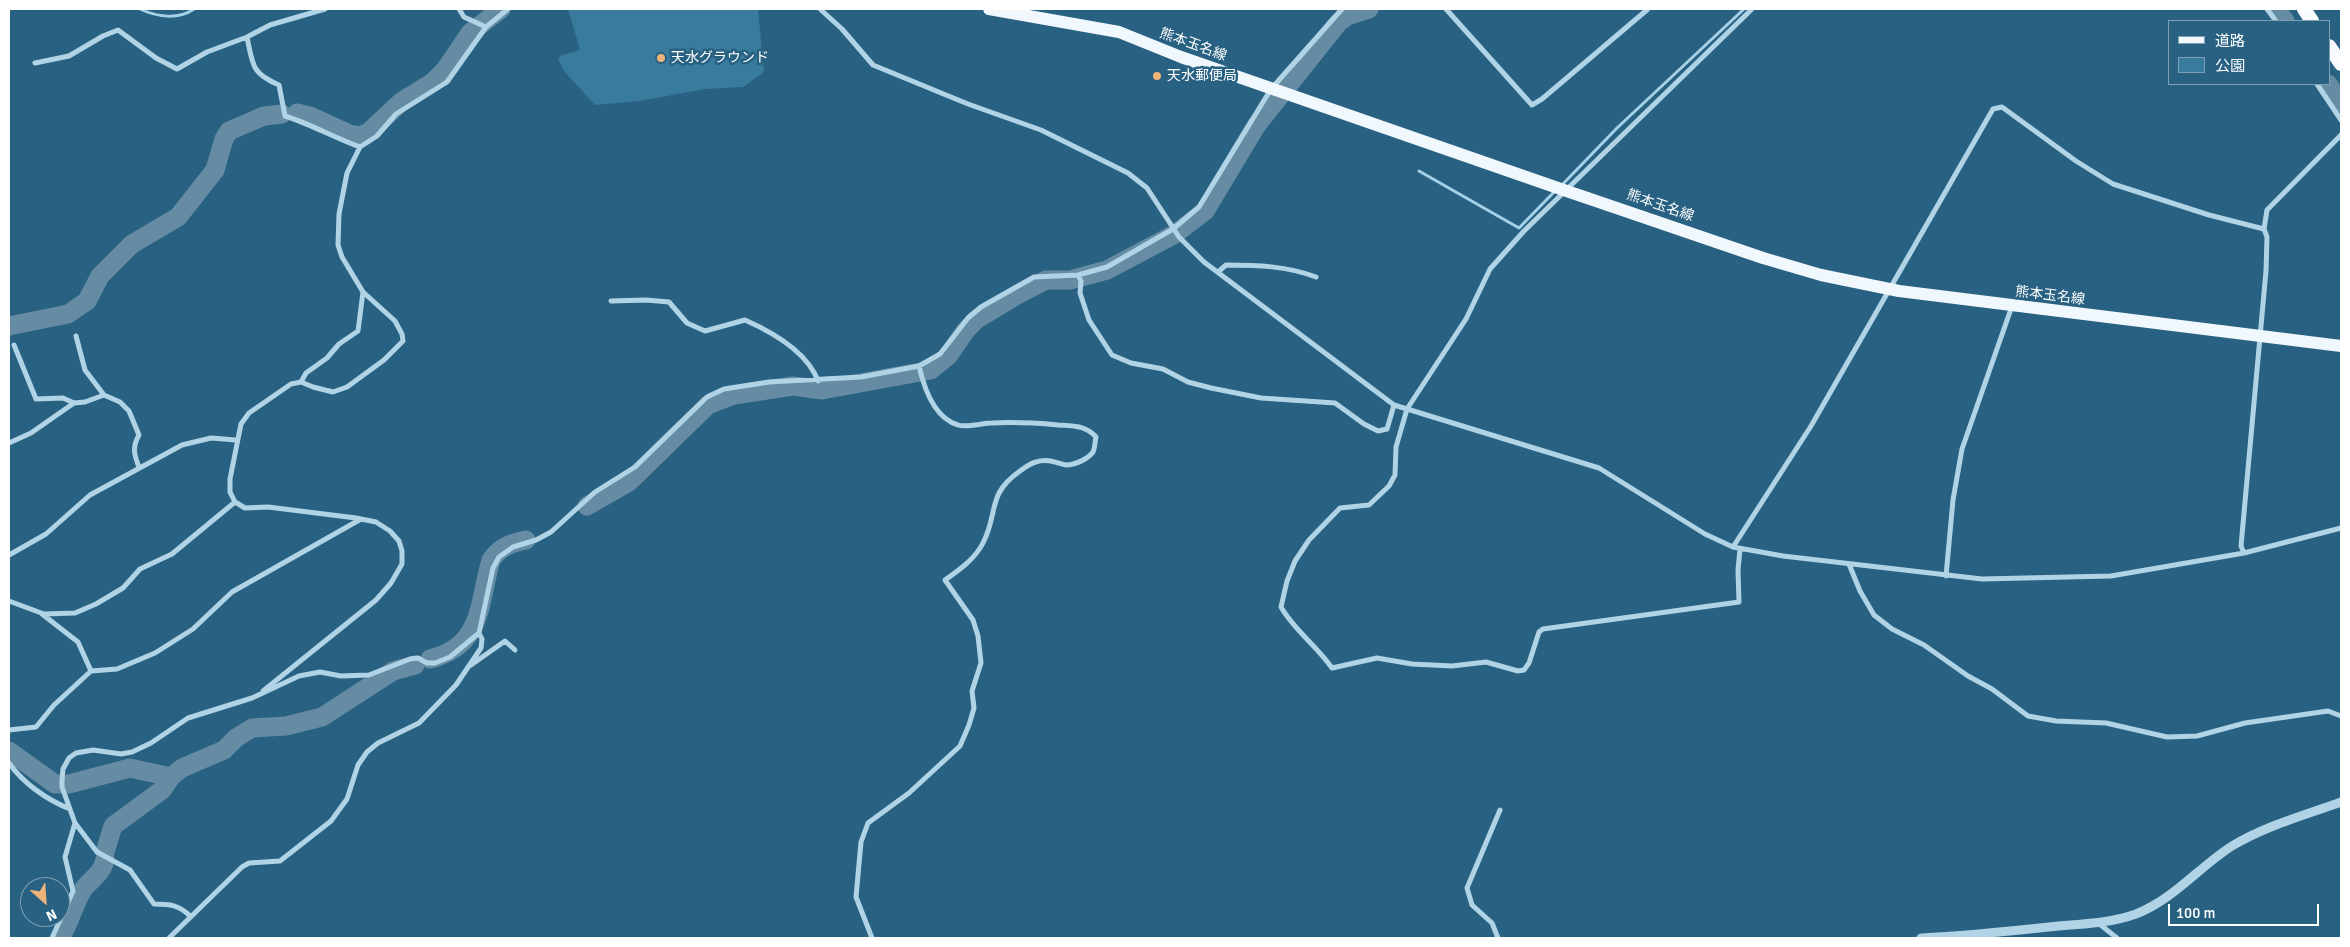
<!DOCTYPE html>
<meta charset="utf-8">
<style>
body{margin:0}
#map{position:relative;width:2350px;height:947px;overflow:hidden;background:#286182;font-family:Signika,"Noto Sans JP",sans-serif}
canvas{display:block}
.frame{position:absolute;inset:0;border:10px solid #fff;pointer-events:none}
.legend{position:absolute;left:2168px;top:20px;width:162px;height:65px;box-sizing:border-box;background:#286182;border:1px solid #7ea0b4;margin:0;padding:6px 9px;list-style:none;font-size:15px;color:#fff}
.legend li{display:flex;align-items:center;gap:10px;height:25px}
.legend b{width:25px;border:1px solid #7ea0b4}
.north{position:absolute;left:20px;top:877px;width:50px;height:50px;box-sizing:border-box;background:#286182;border:1px solid #7ea0b4;border-radius:50%;rotate:154deg;font-size:14px;font-weight:700;line-height:20px;text-align:center;color:#fff}
.north::after{content:'';display:block;margin:auto;width:18px;height:22px;background:#eeb377;clip-path:polygon(50% 0,100% 100%,50% 72%,0 100%)}
.scale{position:absolute;left:2168px;top:904px;width:151px;height:22px;box-sizing:border-box;border:2px solid #fff;border-top:0;padding-left:6px;font-size:15px;line-height:18px;white-space:nowrap;color:#fff;-webkit-text-stroke:4px #286182;paint-order:stroke}
</style>
<div id="map">
<canvas width="2350" height="947"></canvas>
<div class="frame"></div>
<ul class="legend">
<li><b style="height:6px;background:#f1f8fd"></b>道路</li>
<li><b style="height:14px;background:#397b9d"></b>公園</li>
</ul>
<div class="north">N</div>
<div class="scale">100 m</div>
</div>
<script>
const context = document.querySelector('canvas').getContext('2d');
context.lineJoin = 'round';
function fill(path, color) { context.fillStyle = color; context.fill(path, 'evenodd'); }
function trace(path, color, width, dash) { context.strokeStyle = color; context.lineWidth = width; context.lineCap = dash ? 'butt' : 'round'; context.setLineDash(dash || []); context.stroke(path); }
function label(font, color, halo, rows, align = 'center') {
  context.font = font + ' Signika,"Noto Sans JP",sans-serif'; context.lineWidth = 5; context.setLineDash([]); context.textBaseline = 'middle'; context.strokeStyle = halo; context.fillStyle = color; for (const [text, x, y, turn = 0] of rows) {
    context.save(); context.translate(x, y); context.rotate((+turn || 0) * Math.PI / 180); context.textAlign = isNaN(turn) ? turn : align; if (halo) context.strokeText(text, 0, 0); context.fillText(text, 0, 0); context.restore();
  }
}
const green = new Path2D(`
 M568 9H758L764 72 743 87 705 89 640 101 595 105 564 71 558 59 560 56 580 50Z`);
const stream = new Path2D(`
 M140 9C157 17 178 20 194 9
 M1419 171 1519 228 1556 190
 M1561 186 1617 128 1744 9`);
const river = new Path2D(`
 M2276 9 2285 21
 M2328 84 2341 103
 M297 113 310 116 349 134 360 136 369 132 402 101 433 82 445 70 470 33 501 9
 M9 326 68 314 87 301 100 276 132 244 178 217 215 170 224 139 229 131 264 116 282 114
 M587 506 629 482 708 405 734 395 793 386 822 390 931 370 948 356 966 330 977 319 1017 295 1046 280H1070L1107 270 1175 234 1205 211 1256 126 1338 23 1347 16 1369 9
 M430 659C484 645 478 604 491 560 500 547 511 543 526 540
 M9 751 55 784H69L130 768 171 777
 M105 852 113 826 162 790 171 777 182 768 224 750 236 738 252 728 286 726 322 717 393 671 415 665
 M60 938C70 924 73 906 82 891 89 880 103 874 105 859`);
const minor = new Path2D(`
 M459 9 464 17 486 27 508 9
 M820 9 842 29 873 65 968 104 1041 130 1128 173 1147 188 1179 237 1204 262 1394 405 1599 468 1705 534 1733 547 1783 556 1982 579 2111 576 2244 553 2341 528
 M1446 9 1532 105 1542 99 1648 9
 M2267 9 2276 21
 M247 37C253 65 251 73 279 85L285 116C311 124 334 138 360 147
 M35 63 69 56 103 36 118 30 156 58 177 69 207 52 247 37 270 25 325 9
 M2317 84 2341 120
 M1218 272 1226 265C1257 265 1287 266 1316 277
 M1078 275 1081 281 1080 293 1089 320 1112 355 1131 363 1163 369 1188 382 1211 388 1261 398 1335 403 1364 424 1378 431 1387 429 1394 405
 M611 301 646 300 669 302 687 323 705 331 745 320C772 332 807 351 818 381
 M76 336 85 370 104 395 120 402 129 411 139 435C132 447 134 455 139 467
 M14 345 36 399 63 398 74 403 85 402 104 395
 M301 382 306 373 327 358 339 344 358 331 363 292
 M9 443 31 433 74 403
 M1733 547 1811 426 1993 109 2002 107 2076 161 2113 184 2209 215 2264 229 2267 210 2341 135
 M1740 549 1738 570 1739 602 1543 629 1539 632 1529 663 1524 670 1518 671 1486 662 1452 666 1412 664 1377 658 1332 668C1317 646 1294 630 1281 607L1287 581 1295 561 1309 540 1340 508 1369 505 1389 486 1395 475 1396 447 1407 409 1466 319 1490 269 1524 231 1752 9
 M2244 553 2241 546 2266 271 2267 237 2264 229
 M9 555 46 534 90 495 182 445 211 438 236 440
 M1849 564 1860 591 1874 615 1892 629 1924 645 1968 676 1992 689 2028 716 2056 721 2106 723 2167 737 2197 736 2245 723 2328 711 2341 716
 M1946 576 1953 500 1962 449 2012 306
 M9 601 44 614 75 613 96 604 123 588 140 569 172 554 235 502
 M42 614 78 642 91 671
 M471 665 505 641 515 650
 M263 691 376 600 391 583 402 564V551L399 541 390 531 376 522 356 518 268 507 245 508 235 502 230 492V479L241 424 249 413 291 384 301 382 313 387 333 392 347 387 384 360 403 341 402 334 395 321 363 292 342 257 338 245 339 214 347 173 360 147 377 136 396 114 447 82 486 27
 M9 730 36 727 54 705 91 671 117 669 155 653 193 629 232 592 361 519
 M9 763C23 783 47 800 70 809
 M75 823 97 852 130 870 154 904C170 904 179 905 190 916
 M2098 923 2117 938
 M52 938 73 891 65 857 75 823 62 787V780L63 769 69 758 76 753 93 750 121 754 132 752 151 743 188 718 252 698 299 676 320 672 341 676 369 675 410 659 418 658 427 663H435L450 657 479 633 493 568 499 557 513 547 536 540 551 532 595 492 635 467 707 397 724 389 769 382 861 377 919 366 940 354 968 318 981 307 1034 277 1078 275 1107 267 1173 229 1199 207 1271 89 1342 9
 M169 938 242 867 249 863 280 861 331 821 347 799 358 765 367 752 378 743 419 723 456 685 481 648 482 639 479 633
 M872 938 856 897 861 842 868 823 909 793 960 746 969 725 974 708 972 691 981 663 978 636 973 620 945 580C959 570 975 559 983 543 999 512 986 495 1020 471 1024 468 1031 463 1036 462 1047 458 1057 463 1066 465 1075 465 1088 459 1093 452 1095 448 1095 441 1096 437 1085 425 1073 426 1058 425 1036 423 1014 422 992 423 982 423 967 428 958 425 934 418 924 388 919 366
 M1498 938 1492 923 1472 905 1467 888 1500 810`);
const tertiary = new Path2D(`
 M1921 938C1967 936 2012 931 2058 926 2084 924 2111 923 2136 914 2174 899 2199 867 2232 846 2265 826 2305 815 2341 802`);
const primary = new Path2D(`
 M989 9 1119 32 1181 57 1555 187 1763 258 1821 275 1899 291 2341 346`);
const trunk = new Path2D(`
 M2304 9 2312 21
 M2329 46 2341 64`);
const markers = [
 [661,58,5,"#eeb377"],
 [1157,76,5,"#eeb377"]
];
const streetNames = [
 ["熊本玉名線",1193,45,20],
 ["熊本玉名線",1660,206,19],
 ["熊本玉名線",2050,296,7]
];
const poiNames = [
 ["天水グラウンド",671,58],
 ["天水郵便局",1167,76]
];
fill(green, '#397b9d');
trace(stream, '#a5d1e7', 3);
trace(river, '#658ca2', 19);
trace(minor, '#b0d4e6', 5);
trace(tertiary, '#b0d4e6', 9);
trace(primary, '#f1f8fd', 12);
trace(trunk, '#f8fcfe', 14);
for (const [x, y, r, color] of markers) { const dot = new Path2D(); dot.arc(x, y, r, 0, 2 * Math.PI); context.fillStyle = color; context.fill(dot); trace(dot, '#286182', 2); }
label('14px', '#fff', '#286182', streetNames);
label('14px', '#fff', '#286182', poiNames, 'left');
</script>
